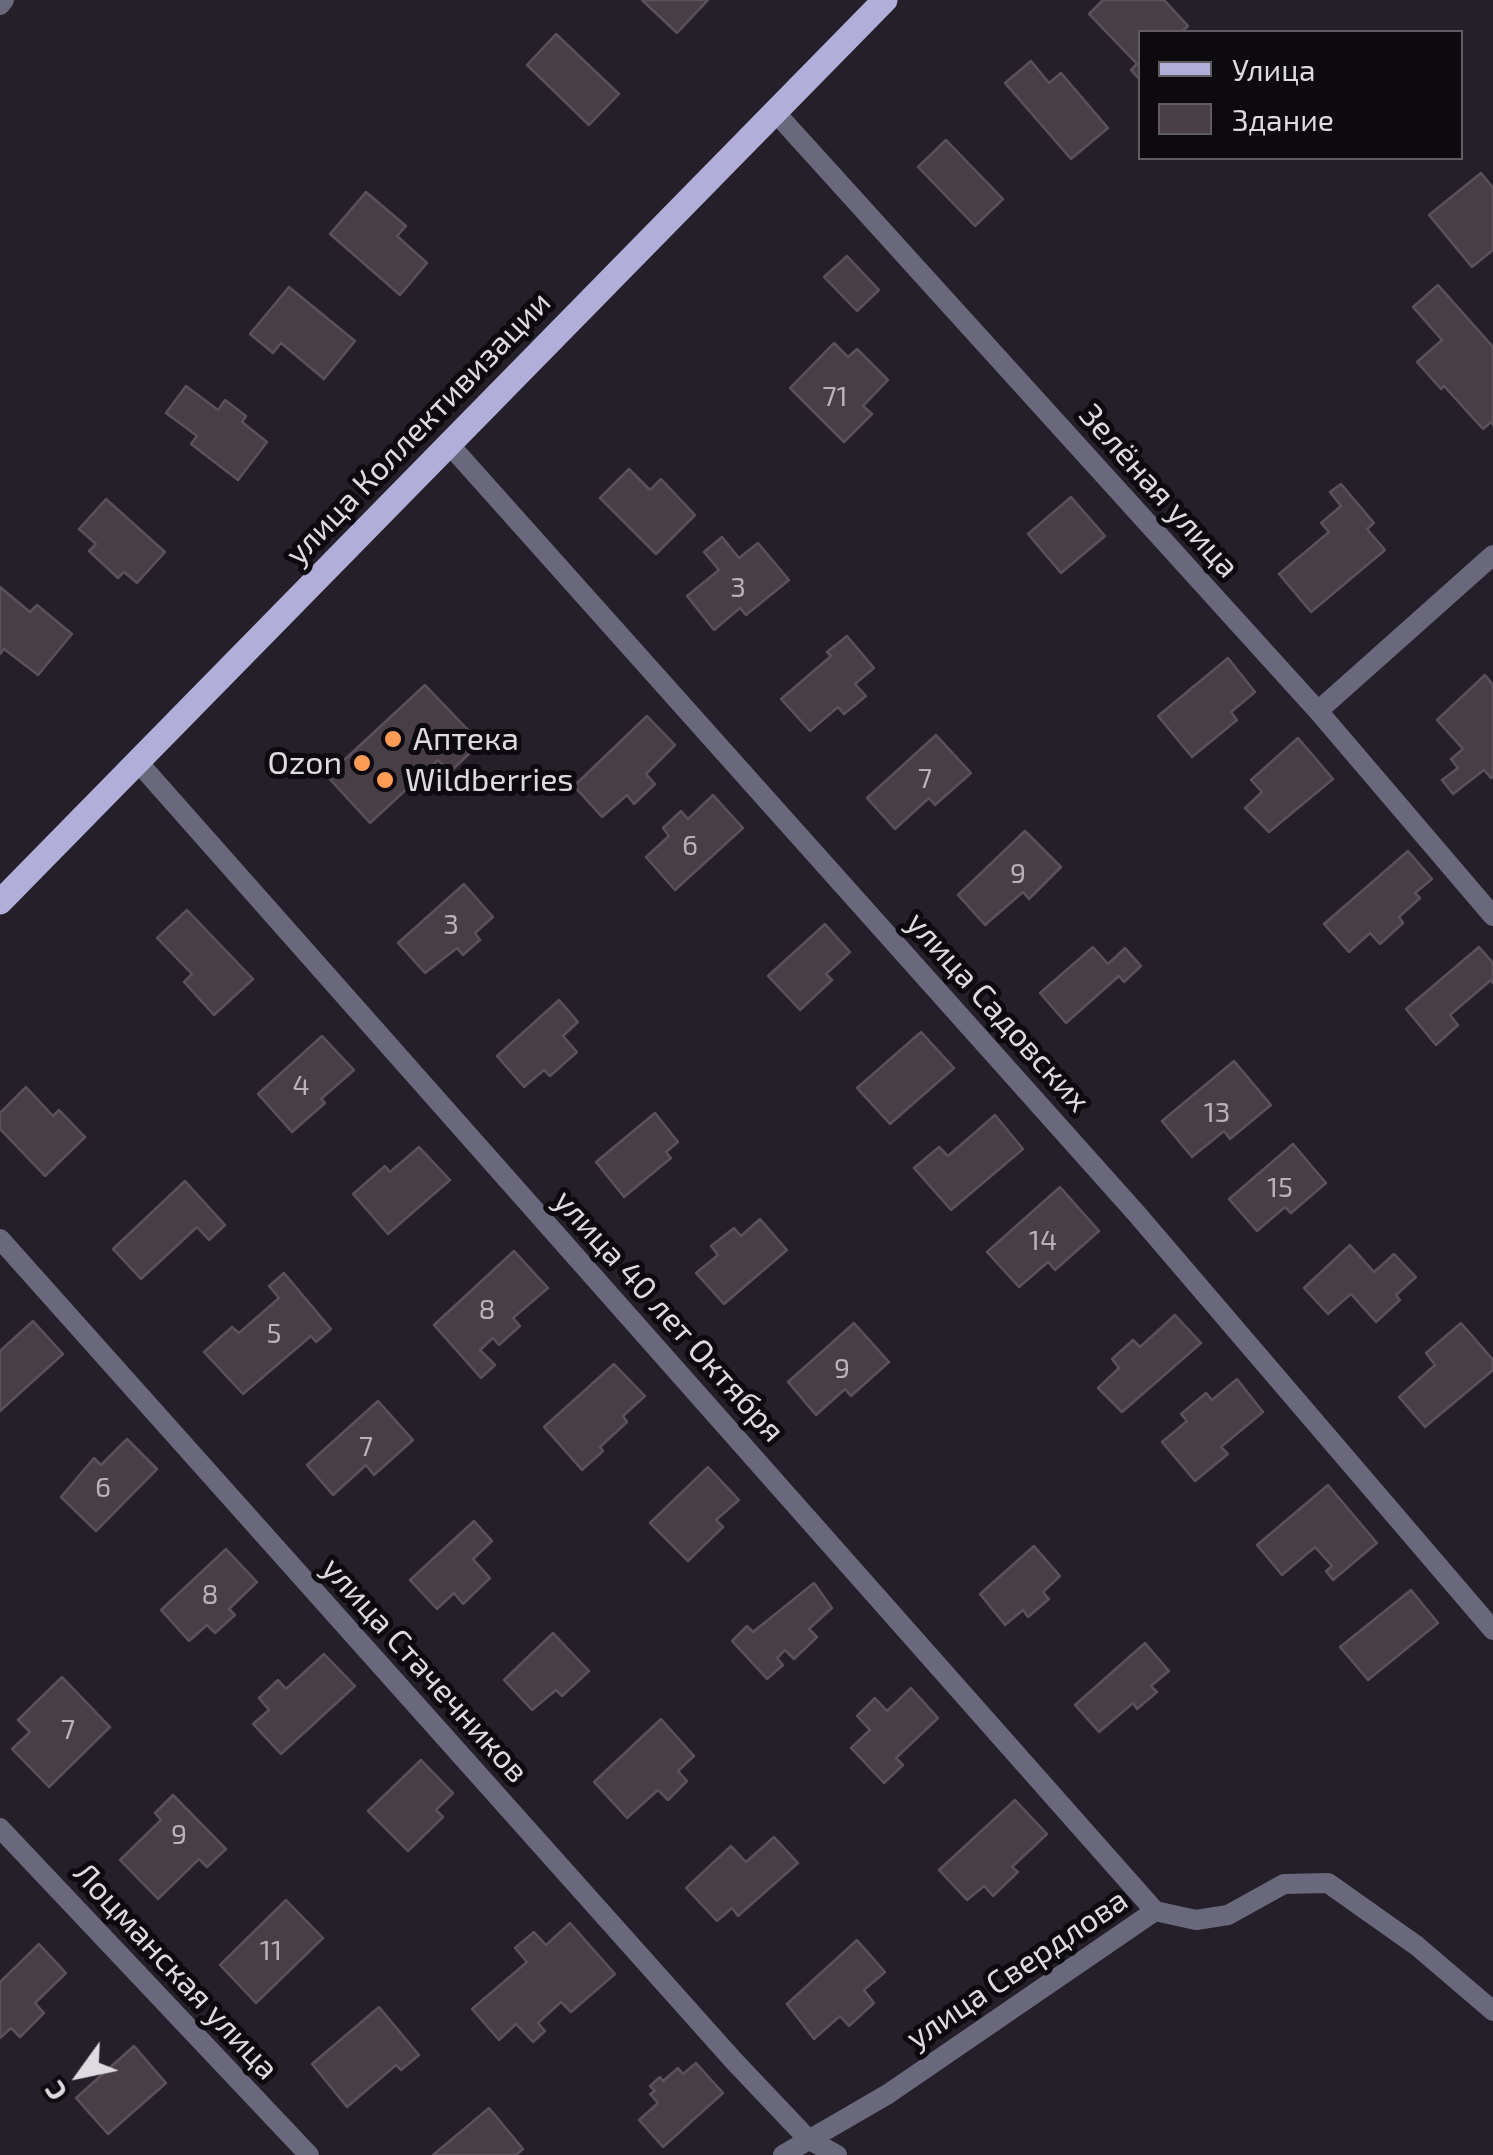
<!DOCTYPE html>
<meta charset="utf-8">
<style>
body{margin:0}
#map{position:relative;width:1493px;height:2155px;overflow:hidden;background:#241f28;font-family:"Exo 2",sans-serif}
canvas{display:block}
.legend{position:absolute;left:1138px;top:30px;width:325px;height:130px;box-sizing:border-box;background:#0c0a0e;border:2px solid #605d62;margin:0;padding:12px 18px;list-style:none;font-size:30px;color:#dddae0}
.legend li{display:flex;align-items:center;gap:20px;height:50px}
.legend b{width:50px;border:2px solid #605d62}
.north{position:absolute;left:30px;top:2025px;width:100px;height:100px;-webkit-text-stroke:8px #0c0a0e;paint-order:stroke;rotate:237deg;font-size:28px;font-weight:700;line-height:40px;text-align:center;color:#dddae0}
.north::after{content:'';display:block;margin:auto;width:35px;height:45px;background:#dddae0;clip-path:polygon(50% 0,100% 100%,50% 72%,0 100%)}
</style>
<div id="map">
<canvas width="1493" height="2155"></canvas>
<ul class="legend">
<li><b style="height:12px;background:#b1afda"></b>Улица</li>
<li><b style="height:28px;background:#473e46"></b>Здание</li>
</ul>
<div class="north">С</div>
</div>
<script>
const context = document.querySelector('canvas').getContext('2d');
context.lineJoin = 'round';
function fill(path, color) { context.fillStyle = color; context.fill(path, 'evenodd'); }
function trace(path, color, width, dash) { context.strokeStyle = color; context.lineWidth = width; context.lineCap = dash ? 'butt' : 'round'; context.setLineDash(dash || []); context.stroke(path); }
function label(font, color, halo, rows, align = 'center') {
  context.font = font + ' "Exo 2",sans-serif'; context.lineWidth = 10; context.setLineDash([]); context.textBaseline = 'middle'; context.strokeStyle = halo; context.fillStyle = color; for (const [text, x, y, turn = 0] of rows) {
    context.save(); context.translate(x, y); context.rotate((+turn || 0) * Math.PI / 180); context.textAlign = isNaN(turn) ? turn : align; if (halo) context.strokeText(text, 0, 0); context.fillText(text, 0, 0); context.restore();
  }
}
const building = new Path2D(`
 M642 0H708L677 33Z
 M1103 0H1164L1188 26 1181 32H1140V80L1131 70 1137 64 1089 14Z
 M556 34 619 94 589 125 527 65Z
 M1031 61 1049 83 1061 73 1108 128 1071 159 1005 83Z
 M946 140 1003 199 975 226 918 167Z
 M1481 173 1493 188V250L1472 267 1429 215Z
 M366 192 406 226 397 236 427 263 400 295 330 234Z
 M847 256 879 290 857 311 824 277Z
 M1438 285 1493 347V425L1491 422 1483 429 1444 386 1441 389 1417 362 1442 340 1413 307Z
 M289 287 355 341 324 379 281 343 273 353 250 334Z
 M834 343 848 357 857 349 888 380 863 406 872 414 844 442 790 388Z
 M186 386 218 410 225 400 246 416 242 422 267 442 238 480 191 444 197 436 166 413Z
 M629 469 650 490 661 479 695 515 656 554 600 498Z
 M1341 484 1374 523 1367 529 1385 550 1311 612 1279 574 1329 532 1321 523 1341 506 1330 492Z
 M1071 497 1105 536 1061 573 1028 534Z
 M106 499 165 552 137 583 124 572 118 578 89 551 96 544 79 529Z
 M722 537 739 558 758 543 789 580 746 615 740 608 714 630 687 596 719 570 704 552Z
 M0 587 30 612 37 605 72 634 38 675 4 649 0 654Z
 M847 636 874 668 855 684 866 696 844 714 838 707 810 731 781 699 831 656 827 652Z
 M1228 658 1255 692 1231 712 1237 720 1192 757 1158 716Z
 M1485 675 1493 685V776L1491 778 1484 770 1453 794 1442 780 1458 768 1451 759 1463 749 1437 720Z
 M425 685 469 731 462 737 474 749 449 773 438 760 370 823 327 776Z
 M647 716 675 745 646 774 655 784 634 804 627 795 602 817 574 786Z
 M936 735 971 773 935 805 929 798 895 829 867 798Z
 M1298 738 1333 779 1269 832 1245 808 1262 792 1251 780Z
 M713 795 743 828 675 890 646 857 669 836 663 828 681 811 688 819Z
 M1025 831 1061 867 1029 899 1023 892 985 925 958 895Z
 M1408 851 1432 879 1415 893 1420 898 1399 917 1403 923 1380 944 1370 933 1349 952 1324 924Z
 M464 884 493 917 475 933 480 940 463 955 457 948 425 973 398 943Z
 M187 910 253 979 214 1015 184 982 192 974 157 938Z
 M825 924 850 952 826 974 832 980 800 1010 768 976Z
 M1093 947 1108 964 1125 948 1141 966 1124 982 1119 976 1066 1023 1040 993Z
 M1479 947 1493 963V983L1491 980 1450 1015 1458 1025 1436 1045 1406 1009Z
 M559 1000 578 1022 563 1036 577 1052 550 1076 544 1070 524 1087 497 1056Z
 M921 1032 954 1068 890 1124 857 1088Z
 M322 1036 354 1070 321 1099 325 1103 292 1132 258 1094Z
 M1234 1061 1271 1105 1230 1139 1224 1131 1192 1157 1162 1121Z
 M26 1087 53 1116 59 1110 85 1137 45 1176 0 1129V1113Z
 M655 1113 678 1142 666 1152 671 1158 624 1197 596 1162Z
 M995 1115 1023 1149 951 1210 914 1168 939 1147 948 1156Z
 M1293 1144 1326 1183 1291 1213 1285 1207 1257 1231 1229 1199Z
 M419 1147 450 1180 388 1234 353 1194 385 1166 390 1172Z
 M185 1181 225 1225 209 1240 197 1227 141 1279 113 1249Z
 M1060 1187 1099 1231 1055 1270 1048 1262 1019 1287 987 1252Z
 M760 1219 787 1250 724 1304 696 1273 718 1255 711 1246 734 1228 741 1236Z
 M1350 1245 1374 1272 1394 1254 1416 1277 1396 1295 1400 1300 1376 1322 1351 1294 1328 1314 1304 1288Z
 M514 1251 548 1288 513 1318 520 1326 499 1345 493 1338 480 1350 495 1365 481 1378 434 1325Z
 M284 1273 331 1329 316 1342 311 1336 243 1394 204 1352 232 1327 239 1333 279 1298 269 1286Z
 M1175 1315 1201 1343 1122 1412 1098 1388 1119 1368 1112 1359 1133 1340 1140 1347Z
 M33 1321 63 1354 0 1411V1351Z
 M854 1323 889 1362 851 1396 845 1389 816 1415 788 1382Z
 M1461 1323 1493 1360V1370L1425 1427 1399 1397 1435 1365 1426 1353Z
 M614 1364 645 1396 623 1416 627 1422 600 1447 603 1451 582 1470 544 1427Z
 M1237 1379 1263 1412 1221 1447 1228 1454 1195 1481 1162 1442 1187 1421 1181 1414 1206 1393 1212 1400Z
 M378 1401 413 1440 374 1475 366 1465 333 1495 307 1465Z
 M127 1439 157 1469 96 1531 61 1497 94 1458 101 1465Z
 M708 1467 739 1500 716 1520 723 1527 688 1561 650 1523Z
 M1328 1485 1377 1543 1333 1580 1326 1571 1332 1566 1315 1547 1282 1575 1257 1545Z
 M474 1521 492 1541 473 1559 490 1578 463 1604 454 1593 437 1609 410 1580Z
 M1034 1546 1060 1576 1043 1592 1049 1599 1028 1617 1023 1610 1005 1625 980 1594Z
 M226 1549 257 1582 229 1609 235 1615 215 1633 207 1625 189 1641 161 1610Z
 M814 1583 832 1608 809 1629 817 1637 794 1659 785 1650 777 1658 783 1665 767 1679 732 1641 747 1626 753 1632Z
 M1411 1590 1438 1623 1368 1680 1340 1647Z
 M553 1633 589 1671 562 1696 556 1690 532 1710 504 1680Z
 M1145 1643 1169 1671 1151 1686 1157 1692 1137 1709 1133 1703 1099 1732 1075 1705Z
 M324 1654 355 1686 281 1754 253 1724 269 1710 259 1698 278 1680 286 1689Z
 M62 1677 110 1727 49 1787 12 1749 30 1732 18 1720Z
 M911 1688 938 1718 896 1758 903 1765 884 1783 851 1748 870 1730 857 1716 875 1698 887 1711Z
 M661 1719 694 1756 678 1771 687 1781 668 1800 658 1790 627 1818 594 1782Z
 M421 1760 453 1793 436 1810 443 1817 408 1851 368 1811Z
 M173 1795 226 1849 207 1867 199 1859 158 1899 120 1860 161 1820 155 1813Z
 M1015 1800 1047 1834 1012 1867 1018 1872 993 1896 984 1886 967 1900 939 1870Z
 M774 1837 798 1863 738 1916 732 1908 717 1921 686 1888 731 1846 746 1862Z
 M286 1900 323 1938 256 2003 220 1965Z
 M570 1923 615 1974 571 2012 561 2002 538 2023 545 2031 533 2042 516 2024 499 2040 472 2009 527 1962 515 1948 534 1932 546 1945Z
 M857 1940 885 1972 864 1990 874 2003 849 2026 840 2016 814 2039 787 2004Z
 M39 1944 66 1973 35 2003 44 2013 20 2037 11 2028 0 2038V1982Z
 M379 2007 419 2055 401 2070 396 2065 347 2107 312 2064Z
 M134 2046 166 2083 108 2134 76 2098Z
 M696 2063 723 2093 663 2147 639 2120 658 2103 650 2094 655 2091 650 2086 660 2077 663 2081 678 2068 683 2074Z
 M489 2108 523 2149 516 2155H433Z`);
const service = new Path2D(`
 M808 2139 837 2155`);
const minor = new Path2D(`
 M0 5 4 0
 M775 112 1318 711 1493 916
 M448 443 1136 1213 1493 1630
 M1318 711 1493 555
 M137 761 1155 1911
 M0 1239 734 2061 808 2139
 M0 1828 309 2155
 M783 2155 888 2094 1155 1911 1196 1920 1228 1915 1284 1884 1328 1883 1417 1946 1493 2011`);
const primary = new Path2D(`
 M0 902 885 0`);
const markers = [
 [393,739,10,"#fd9c55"],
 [362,763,10,"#fd9c55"],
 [385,780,10,"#fd9c55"]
];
const numberNames = [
 ["71",835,397],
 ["3",738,588],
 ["7",925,779],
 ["6",690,846],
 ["9",1018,874],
 ["3",451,925],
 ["4",301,1086],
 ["13",1217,1113],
 ["15",1280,1188],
 ["14",1043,1241],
 ["8",487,1310],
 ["5",274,1334],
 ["9",842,1369],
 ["7",366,1447],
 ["6",103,1488],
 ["8",210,1595],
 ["7",68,1730],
 ["9",179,1835],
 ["11",271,1951]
];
const streetNames = [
 ["улица Коллективизации",418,428,-46],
 ["Зелёная улица",1159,491,48],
 ["улица Садовских",998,1012,48],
 ["улица 40 лет Октября",669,1316,48],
 ["улица Стачечников",425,1670,48],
 ["улица Свердлова",1017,1969,-34],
 ["Лоцманская улица",176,1971,47]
];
const poiNames = [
 ["Аптека",413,739],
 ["Ozon",342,763,"right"],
 ["Wildberries",405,780]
];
fill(building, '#473e46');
trace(building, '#5b515a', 2.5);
trace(service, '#69687c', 20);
trace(minor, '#69687c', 20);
trace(primary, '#b1afda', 25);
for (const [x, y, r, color] of markers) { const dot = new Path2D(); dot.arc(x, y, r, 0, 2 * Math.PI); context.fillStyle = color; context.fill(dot); trace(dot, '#0c0a0e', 4); }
label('28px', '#b8b3ba', null, numberNames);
label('32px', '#dddae0', '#0c0a0e', streetNames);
label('32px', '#dddae0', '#0c0a0e', poiNames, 'left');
</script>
